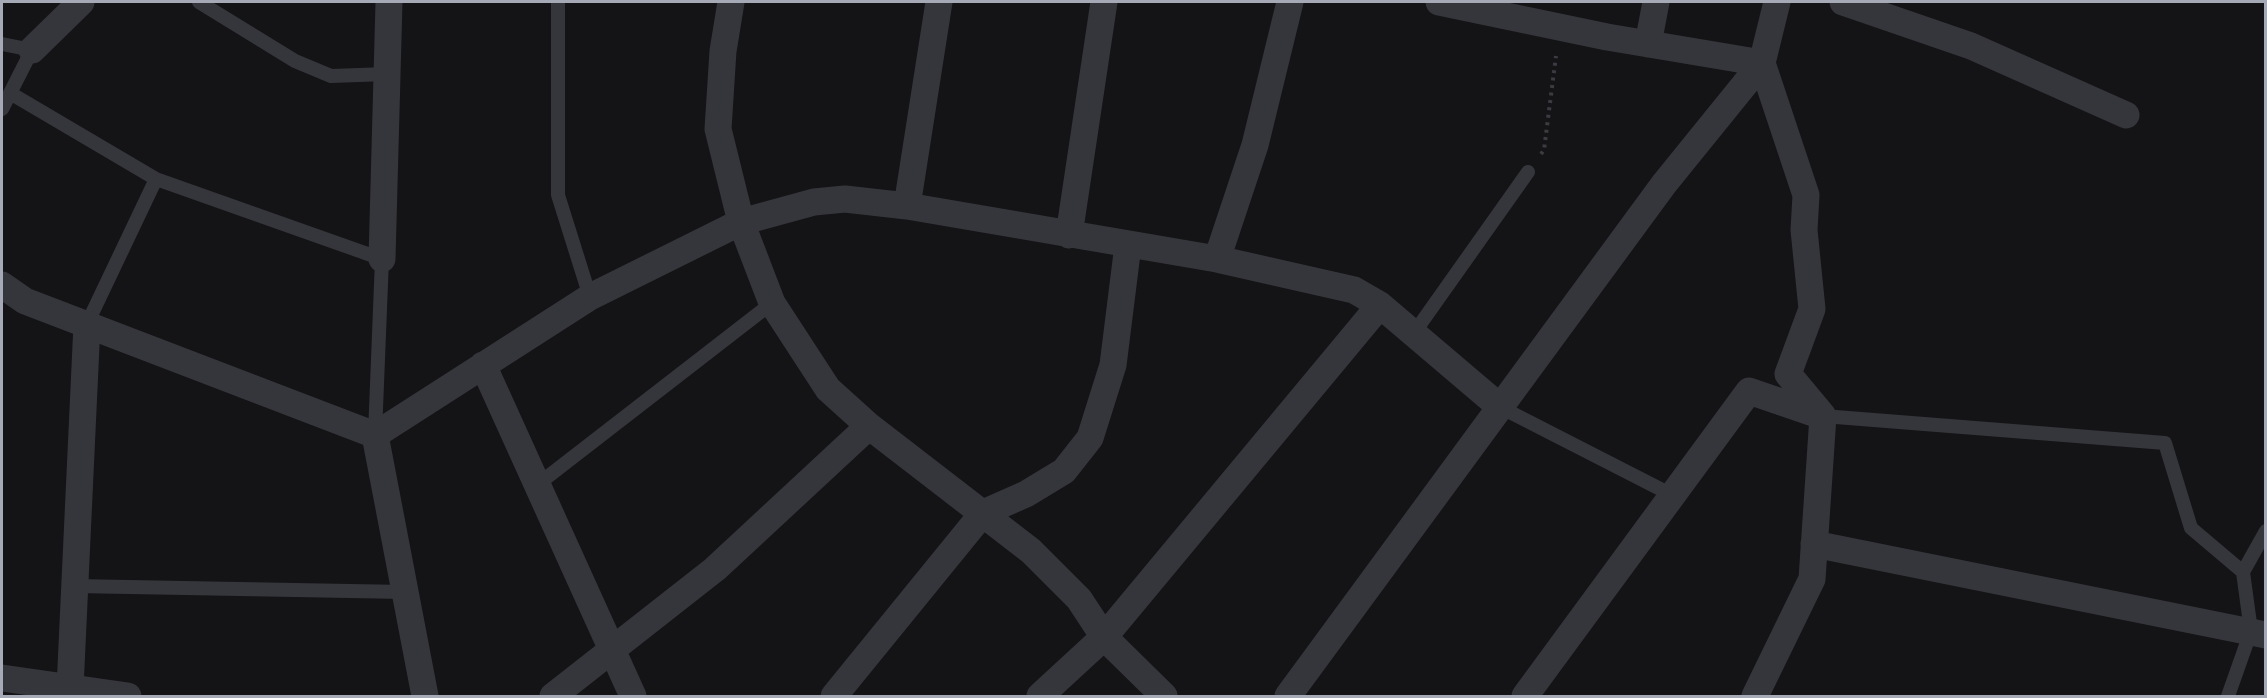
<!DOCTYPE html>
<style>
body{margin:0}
#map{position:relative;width:2267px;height:698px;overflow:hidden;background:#141416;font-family:Raleway,sans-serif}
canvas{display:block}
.frame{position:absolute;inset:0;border:3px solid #a6a9b6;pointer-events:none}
</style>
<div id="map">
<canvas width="2267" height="698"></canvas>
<div class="frame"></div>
</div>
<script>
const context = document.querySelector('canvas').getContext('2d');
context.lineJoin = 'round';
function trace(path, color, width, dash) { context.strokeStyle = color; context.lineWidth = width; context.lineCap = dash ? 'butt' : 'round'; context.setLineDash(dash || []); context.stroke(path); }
const path = new Path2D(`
 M1541 154 1544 150 1556 56`);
const service = new Path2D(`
 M199 2 295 61 331 76 387 74
 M558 2V195L590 297
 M2 44 32 50 2 109
 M10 93 156 179
 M87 324 156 179 382 259 375 434
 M1414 333 1528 172
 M1500 407 1672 495
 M1823 416 2165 443 2191 528 2243 572 2266 531
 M537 485 772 303
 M74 586 405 592
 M2228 696 2251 631 2243 572`);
const minor = new Path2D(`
 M731 2 723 51 718 129 741 222 814 202 845 199 907 206 1217 259 1354 290 1380 305 1500 407
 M1843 2 1971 46 2126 115
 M1648 44 1656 2
 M32 50 81 2
 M907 206 939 2
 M1069 235 1104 2
 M382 259 389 2
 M1217 259 1255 145 1290 2
 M2 285 25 301 375 435 590 297 741 222 772 303 828 389 869 426 715 569 553 696
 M483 365 633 696
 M869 426 1031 551 1079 599 1104 637 1164 696
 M375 435 425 696
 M1814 544 2266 635
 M2 678 128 696
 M70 688 87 324
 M834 696 983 513 1026 494 1064 471 1090 438 1113 365 1128 245
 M1040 696 1104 637 1380 305
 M1288 696 1664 184 1762 63 1607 37 1439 2
 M1525 696 1749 391 1822 416
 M1755 696 1812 579 1823 416 1788 374 1812 309 1804 230 1806 195 1762 63 1777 2`);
trace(path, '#3b3c42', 4, [3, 4.5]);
trace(service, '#35363b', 14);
trace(minor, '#35363b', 27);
</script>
